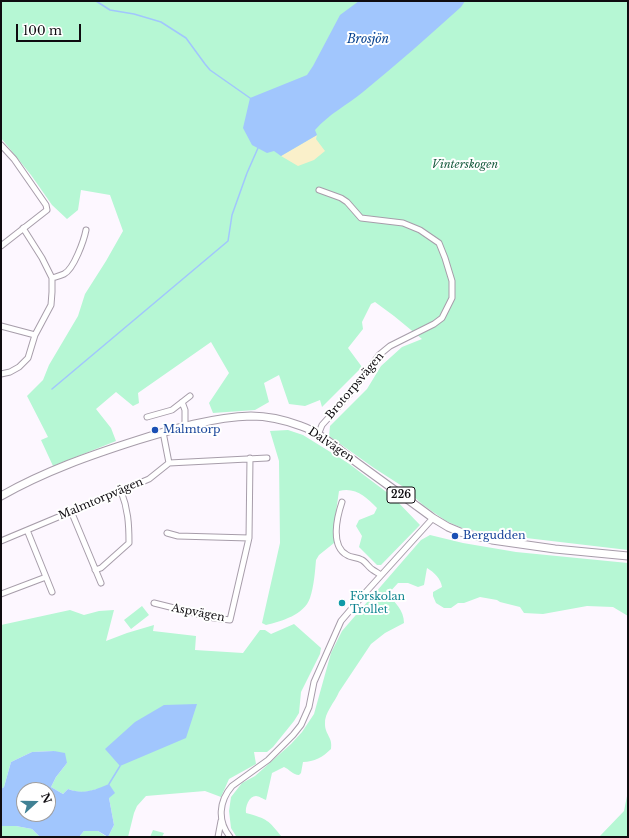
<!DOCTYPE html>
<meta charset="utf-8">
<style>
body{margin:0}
#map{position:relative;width:629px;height:838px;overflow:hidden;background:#fdf7ff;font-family:"Libre Baskerville",serif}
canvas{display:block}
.frame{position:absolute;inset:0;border:2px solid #0f0c10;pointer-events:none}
.north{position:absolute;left:16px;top:782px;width:40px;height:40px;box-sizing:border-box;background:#fff;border:1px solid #9f9e9f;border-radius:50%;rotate:69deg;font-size:11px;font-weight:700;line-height:16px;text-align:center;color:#0f0c10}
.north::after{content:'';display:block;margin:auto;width:14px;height:18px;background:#408194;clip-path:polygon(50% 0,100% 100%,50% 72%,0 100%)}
.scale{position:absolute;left:16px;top:24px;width:65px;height:18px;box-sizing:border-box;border:2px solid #0f0c10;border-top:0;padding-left:5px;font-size:12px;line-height:14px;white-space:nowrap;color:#0f0c10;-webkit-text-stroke:3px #fff;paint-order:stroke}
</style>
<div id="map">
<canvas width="629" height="838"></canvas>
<div class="frame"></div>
<div class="north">N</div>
<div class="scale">100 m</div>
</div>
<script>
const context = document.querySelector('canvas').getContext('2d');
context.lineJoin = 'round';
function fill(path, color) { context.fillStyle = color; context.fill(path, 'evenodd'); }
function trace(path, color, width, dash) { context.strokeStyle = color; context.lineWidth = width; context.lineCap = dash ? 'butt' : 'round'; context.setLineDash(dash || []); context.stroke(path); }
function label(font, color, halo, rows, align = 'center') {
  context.font = font + ' "Libre Baskerville",serif'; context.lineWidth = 4; context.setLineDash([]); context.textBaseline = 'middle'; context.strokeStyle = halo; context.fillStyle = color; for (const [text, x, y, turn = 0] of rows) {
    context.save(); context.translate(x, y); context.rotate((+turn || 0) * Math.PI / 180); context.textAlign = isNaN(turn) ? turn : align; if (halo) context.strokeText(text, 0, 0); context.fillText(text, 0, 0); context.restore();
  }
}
const green = new Path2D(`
 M1 1H628V550L492 534 462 528 446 521 423 505 402 486 374 468 329 436 330 426 367 389 381 366 402 347 422 339 394 316 375 302 371 304 362 322 363 329 348 348 362 367 322 407 320 400 305 406 289 404 279 375 264 383 269 402 255 410 213 413 209 403 229 373 211 342 138 393 139 403 133 406 116 392 96 409 111 428 116 441 53 466 41 440 48 437 27 396 43 380 49 365 78 316 85 294 106 261 123 231 110 195 81 190 78 210 67 219 52 205 31 175 1 138Z
 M288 430 303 435 348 463 393 497 420 525 381 565H377L359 547 362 536 356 526 359 520 374 514 377 508C366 497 356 487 339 491L335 519 334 543 319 555 316 560C315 572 314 586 310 598 304 615 282 621 266 625L262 623 280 543 279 461 270 431Z
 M430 535 463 543 516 552 628 563V616L613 607 587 606 543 614 524 613 520 607 500 602 497 600 480 597 464 603H458L451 608H444L436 603 433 596V592L442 587C441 579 434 572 427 568L424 585 418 587 408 583H398L388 594C395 603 404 610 404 623L385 633 371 644 339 692C335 702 324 713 325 724 325 735 333 737 331 749 323 757 314 762 303 762L301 773 299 775C293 775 289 769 284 767L272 773 266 800C263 799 259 796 256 796 249 796 245 807 246 813 268 819 268 820 282 837H239L236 836 231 828 229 811 231 797 242 783 255 776 291 744 302 732 314 714 331 653 342 631 421 540Z
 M142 606 149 615 131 629 124 620Z
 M70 610 84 615 99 611 114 610 106 641 127 633 154 625 153 631 196 636 195 650 243 653 260 630H265L271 634 294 624 321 648 320 654 301 692 299 713 294 721 273 747 267 752H254L256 764 229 779 221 797 205 791 146 796 137 806 134 813 128 837H108L114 825 109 798 97 789C86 793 78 793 68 789L63 794 51 787 56 777 67 763 54 751 32 752 11 762 4 787 1 789V625Z
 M628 791V837H599L624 811Z
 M1 826H16L32 829 40 837H1Z
 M153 830 164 833 162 837H150Z
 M84 831H98L107 837H79Z`);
const sand = new Path2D(`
 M317 135 316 139 325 151 314 160 298 166 281 156Z`);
const water = new Path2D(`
 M359 1H465L461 7C429 36 397 64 363 92 347 105 329 114 315 130L317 135 281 156 274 151 267 153 252 145 243 128 250 98 307 75 313 66 340 15Z
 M197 704 186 738 120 766 105 749 135 722 164 705Z
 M54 751 65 753 67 763 56 777 51 787 63 794 68 789C84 795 94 790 109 784L115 793 109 798 114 825 108 837 98 831H84L79 837H40L32 829 16 826H1V789L4 787 11 762 32 752ZM24 790H48V814H24Z`);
const stream = new Path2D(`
 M96 1 110 10 134 14 161 22 186 38 205 64 210 70 250 98
 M52 389 228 241 232 215 247 173 258 148
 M109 784 120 766`);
const minor = new Path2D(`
 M1 145 14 159 46 205 47 210 1 246
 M52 278C55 277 60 276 64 274 74 269 84 240 86 230
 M1 326 35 335
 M1 374 10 372 19 367 28 358 35 335 51 305 52 292V278L42 258 23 228
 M182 402 185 410V427
 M147 417 172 410 190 396
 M318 435 322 425 350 394 379 355 390 346 434 324 442 318 452 298V281L445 258 439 243 420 230 403 223 361 218 347 202 341 198 319 190
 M169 463 267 458
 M342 502C337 517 330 546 347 555 351 558 357 557 362 560 366 562 369 568 373 570 376 572 378 573 381 575
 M71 511 101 583
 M27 530 46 577
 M167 533 178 536 249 538
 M1 541 149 479 169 463 163 432
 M95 570 101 568 129 543C129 524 128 509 121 491
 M1 594 46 577 52 592
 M154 603 214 618 230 620 249 538 250 458
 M218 837 221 821
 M230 837C217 821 219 801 232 786L268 760 293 735 301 725 309 707 314 682 341 621 365 593 433 518`);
const major = new Path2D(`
 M1 496C45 471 91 455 138 440 173 429 214 417 251 416 268 416 285 420 301 426 319 432 337 448 352 459 379 479 406 498 433 518L448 527 460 532 492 540 555 549 628 556`);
const markers = [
 [155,430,4,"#1a4fb4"],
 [455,536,4,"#1a4fb4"],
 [342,603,4,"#0f9aa8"]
];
const shields = [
 [401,495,28]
];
const shieldNames = [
 ["226",401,495]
];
const parkNames = [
 ["Vinterskogen",465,165]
];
const streetNames = [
 ["Brotorpsvägen",355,386,-50],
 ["Dalvägen",331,445,34],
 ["Malmtorpvägen",101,499,-23],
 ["Aspvägen",198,613,11]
];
const transitNames = [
 ["Malmtorp",163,430],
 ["Bergudden",463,536]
];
const cultureNames = [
 ["Förskolan",350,597],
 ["Trollet",350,610]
];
const waterNames = [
 ["Brosjön",368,40]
];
fill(green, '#b6f7d4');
fill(sand, '#faf0ca');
fill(water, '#a1c6fd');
trace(stream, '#a1c6fd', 1.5);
trace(minor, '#a79daa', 7);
trace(major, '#a79daa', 9);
trace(minor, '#fff', 5);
trace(major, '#fff', 7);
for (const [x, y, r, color] of markers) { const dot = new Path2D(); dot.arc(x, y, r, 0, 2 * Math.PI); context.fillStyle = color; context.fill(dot); trace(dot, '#fff', 1.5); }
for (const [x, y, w] of shields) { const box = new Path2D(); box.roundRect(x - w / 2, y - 8, w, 16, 3); context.fillStyle = '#fff'; context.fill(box); trace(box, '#0f0c10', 1); }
label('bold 10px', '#0f0c10', null, shieldNames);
label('italic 11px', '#175c3f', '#fff', parkNames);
label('11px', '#0f0c10', '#fff', streetNames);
label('11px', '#164399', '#fff', transitNames, 'left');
label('11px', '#0d838f', '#fff', cultureNames, 'left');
label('italic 12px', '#084390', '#fff', waterNames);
</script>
